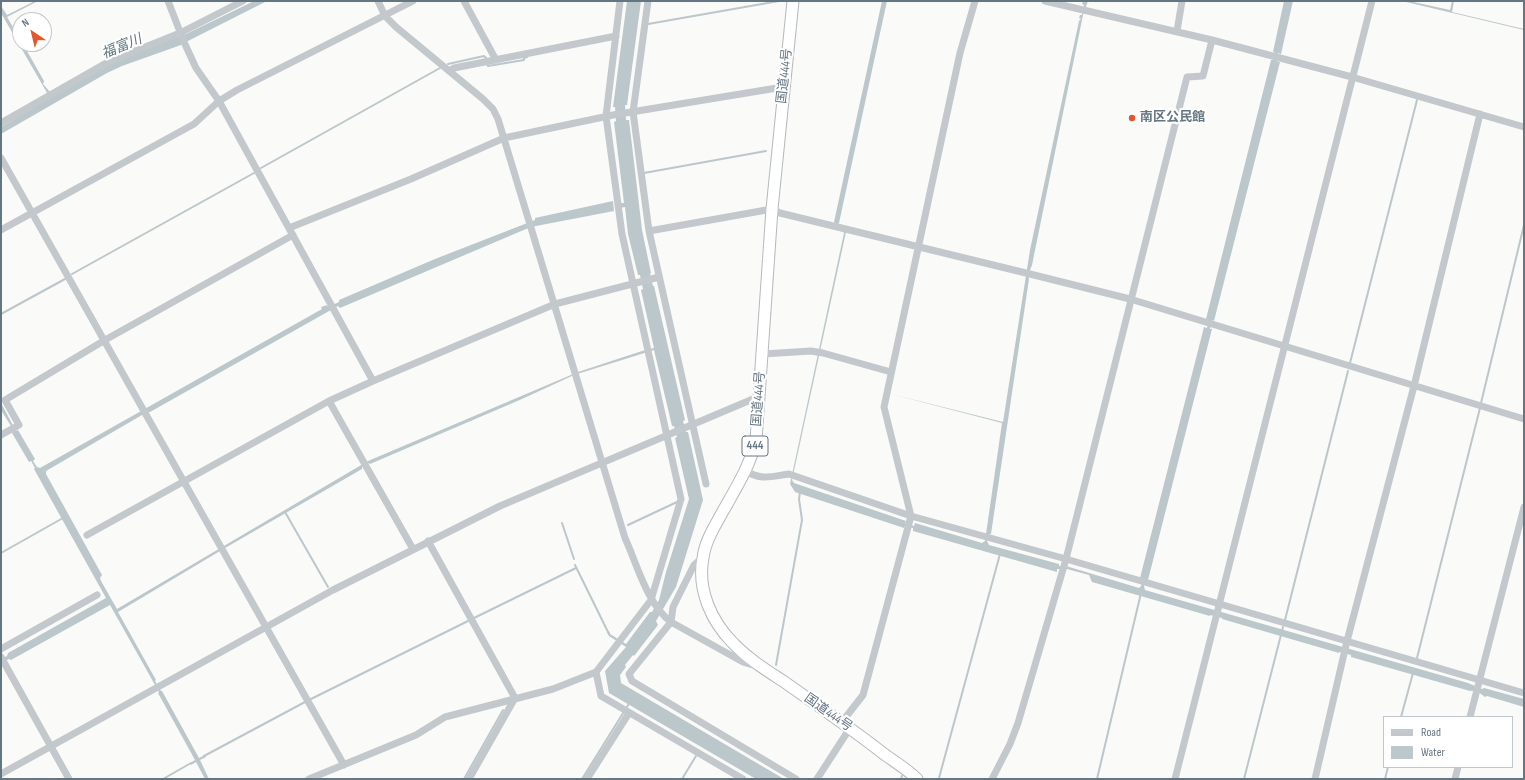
<!DOCTYPE html>
<meta charset="utf-8">
<style>
body{margin:0}
#map{position:relative;width:1525px;height:780px;overflow:hidden;background:#fafaf8;font-family:"Sofia Sans Condensed",sans-serif}
canvas{display:block}
.frame{position:absolute;inset:0;border:2px solid #657683;pointer-events:none}
.legend{position:absolute;left:1383px;top:716px;width:130px;height:52px;box-sizing:border-box;background:#fff;border:1px solid #c1c8cd;margin:0;padding:5px 7px;list-style:none;font-size:12px;color:#657683}
.legend li{display:flex;align-items:center;gap:8px;height:20px}
.legend b{width:20px;border:1px solid #c1c8cd}
.north{position:absolute;left:12px;top:12px;width:40px;height:40px;box-sizing:border-box;background:#fff;border:1px solid #c1c8cd;border-radius:50%;rotate:325deg;font-size:11px;font-weight:700;line-height:16px;text-align:center;color:#657683}
.north::after{content:'';display:block;margin:auto;width:14px;height:18px;background:#e4572e;clip-path:polygon(50% 0,100% 100%,50% 72%,0 100%)}
</style>
<div id="map">
<canvas width="1525" height="780"></canvas>
<div class="frame"></div>
<ul class="legend">
<li><b style="height:5px;background:#c3c8cc"></b>Road</li>
<li><b style="height:11px;background:#bbc7cb"></b>Water</li>
</ul>
<div class="north">N</div>
</div>
<script>
const context = document.querySelector('canvas').getContext('2d');
context.lineJoin = 'round';
function fill(path, color) { context.fillStyle = color; context.fill(path, 'evenodd'); }
function trace(path, color, width, dash) { context.strokeStyle = color; context.lineWidth = width; context.lineCap = dash ? 'butt' : 'round'; context.setLineDash(dash || []); context.stroke(path); }
function label(font, color, halo, rows, align = 'center') {
  context.font = font + ' "Sofia Sans Condensed","Noto Sans JP",sans-serif'; context.lineWidth = 4; context.setLineDash([]); context.textBaseline = 'middle'; context.strokeStyle = halo; context.fillStyle = color; for (const [text, x, y, turn = 0] of rows) {
    context.save(); context.translate(x, y); context.rotate((+turn || 0) * Math.PI / 180); context.textAlign = isNaN(turn) ? turn : align; if (halo) context.strokeText(text, 0, 0); context.fillText(text, 0, 0); context.restore();
  }
}
const water = new Path2D(`
 M35 1H38L7 17 20 39V44H23L44 81 43 84 50 92 121 59 178 37 181 39 184 35 254 1H267L186 42H182L181 45 122 66 107 73 1 134V127L50 98 1 13V6L7 15Z
 M627 1H641L627 105H625L626 120H629L642 230 651 273 650 274 653 286H654L685 420 683 421 686 432H688L703 500 676 587 656 621 658 625 634 656 633 655 625 665 626 667 620 675 621 683 784 779H756L609 693 605 671 626 647 609 636 607 632 609 631 610 634 626 644 650 612H652L659 600 666 572 689 499 675 438 677 437 674 426H672L654 350 574 375 522 399 370 464 369 463 362 467V469L225 548 118 612 156 680 155 681 161 691H162L199 758 205 755 206 757 200 760 209 779H205L196 762 191 765 190 763 195 760 158 693 159 692 110 605 11 660 9 659 1 663V659L7 656 8 653 106 598 34 469 35 468 31 461 29 462 12 433 14 431 1 410V403L16 431 18 430 35 459 33 461 37 467 40 468 322 309 321 307 327 305 328 307 339 302V300L435 259 535 220V218L613 201 614 211 536 226 526 229 340 308 338 306 150 412H149L142 415 46 471V474L102 575 100 578 101 581 117 609 368 461 578 372 642 351 654 348 641 290 643 289 640 275H638L628 234 625 207 620 208V203H624L614 122 616 121 615 107H613Z
 M882 1H887L839 223H838L846 232 792 480 794 483 906 521 905 523 914 526 915 523 982 543 985 541 1002 423 891 394 1003 422 1030 250 1079 21 1081 19 1079 18 1080 15H1082L1084 5 1082 4 1083 1H1088L1083 15 1032 265 1028 275 1029 279 991 534H989L987 541 989 545 1059 564V566H1066L1139 588 1141 586 1143 579 1140 578 1204 327 1207 328 1209 320 1206 319 1271 60H1275L1276 53 1273 52 1284 1H1293L1281 54 1278 53 1276 61 1280 62 1214 321 1212 320 1210 329H1212L1148 580 1146 579 1144 586 1145 590 1468 683 1482 689 1484 688 1524 699V707L1487 696 1485 697C1481 694 1476 690 1470 691L1351 657V655L1339 652V653L1222 619V618L1210 615V616L1092 582 1089 575 1067 569H1057V572L913 531V528L905 526 904 528 795 492 790 484 844 233 834 222Z
 M1402 1H1409L1450 10 1452 1H1454L1452 12 1524 29V30Z`);
const stream = new Path2D(`
 M648 24 779 1
 M448 64 484 56 486 58
 M487 64 488 66 524 60V58L527 57
 M261 168 440 68
 M644 173 766 151
 M72 274 254 173
 M1 314 65 279
 M1350 363 1417 100
 M1481 403 1524 225
 M285 512 328 587
 M562 523 574 559
 M628 525 677 502
 M1 553 63 518
 M575 565 609 634
 M474 618 576 568
 M1285 620 1348 371
 M1417 658 1480 408
 M776 665 802 520 799 499 800 492
 M311 699 468 621
 M1401 717 1413 673
 M204 756 305 702
 M939 778 1000 554
 M163 779 191 763
 M464 779 503 710
 M582 779 630 702
 M682 779 696 756
 M901 779 902 776
 M1097 779 1141 593
 M1244 779 1283 627
 M1385 779 1388 767`);
const minor = new Path2D(`
 M168 1 184 42 196 68 219 101 373 381
 M378 1 385 16 396 27 483 99 493 109 498 119 625 538C637 564 647 604 671 622L743 662 756 666
 M464 1 496 60
 M648 1 633 112 649 231 706 484
 M1045 1 1212 40 1352 77 1524 127
 M1177 31 1182 1
 M449 71 454 68 616 36
 M1 123 108 62 180 33 243 1
 M1 158 344 765
 M289 228 411 179 504 138 613 115 783 87
 M1 230 194 124 219 101 237 90 413 1
 M649 231 772 209 780 213 1030 274 1130 299 1524 419
 M763 354 811 351 823 353 891 372
 M329 401 413 549
 M1 435 19 425 5 400 105 340 293 235
 M746 471C761 481 773 476 789 474L911 516 1066 559 1524 693
 M87 535 329 401 373 381 555 304 659 277
 M428 541 515 698
 M703 557 694 565 673 607 671 622 629 674 632 681 796 779
 M1 649 97 595
 M1 657 69 779
 M596 672 601 696 743 779
 M1470 717 1524 507
 M842 722 863 695 911 516 884 407 960 53 975 1
 M1 774 333 590 500 506 760 396
 M309 779 416 735 445 717 553 689 596 672 651 600 681 499 622 234 606 116 620 1
 M469 779 515 698
 M587 779 629 713
 M817 779 850 728
 M992 779 1010 744 1018 723 1066 559 1187 77 1203 76 1212 40
 M1175 779 1372 1
 M1315 779 1347 641 1414 386 1480 114
 M1455 779 1458 767`);
const trunk = new Path2D(`
 M793 1 772 209 756 440C750 466 736 488 723 511 715 526 705 541 703 558 697 589 711 621 733 643 747 658 766 670 783 681 817 705 851 728 884 754 895 762 907 769 917 779`);
const markers = [
 [1132,118,4,"#e4572e"]
];
const shields = [
 [755,446,26]
];
const shieldNames = [
 ["444",755,446]
];
const streetNames = [
 ["国道444号",785,76,-84],
 ["国道444号",759,399,-86],
 ["国道444号",828,713,35]
];
const poiNames = [
 ["南区公民館",1140,118]
];
const waterNames = [
 ["福富川",122,47,-23]
];
fill(water, '#bbc7cb');
trace(stream, '#bbc7cb', 2);
trace(trunk, '#b4b9bd', 13);
trace(minor, '#c3c8cc', 7);
trace(trunk, '#fff', 11);
for (const [x, y, r, color] of markers) { const dot = new Path2D(); dot.arc(x, y, r, 0, 2 * Math.PI); context.fillStyle = color; context.fill(dot); trace(dot, '#fff', 1.5); }
for (const [x, y, w] of shields) { const box = new Path2D(); box.roundRect(x - w / 2, y - 10, w, 20, 3); context.fillStyle = '#fff'; context.fill(box); trace(box, '#657683', 1); }
label('bold 12px', '#657683', null, shieldNames);
label('13px', '#657683', '#fff', streetNames);
label('bold 13px', '#657683', '#fff', poiNames, 'left');
label('italic 14px', '#60757c', '#fff', waterNames);
</script>
